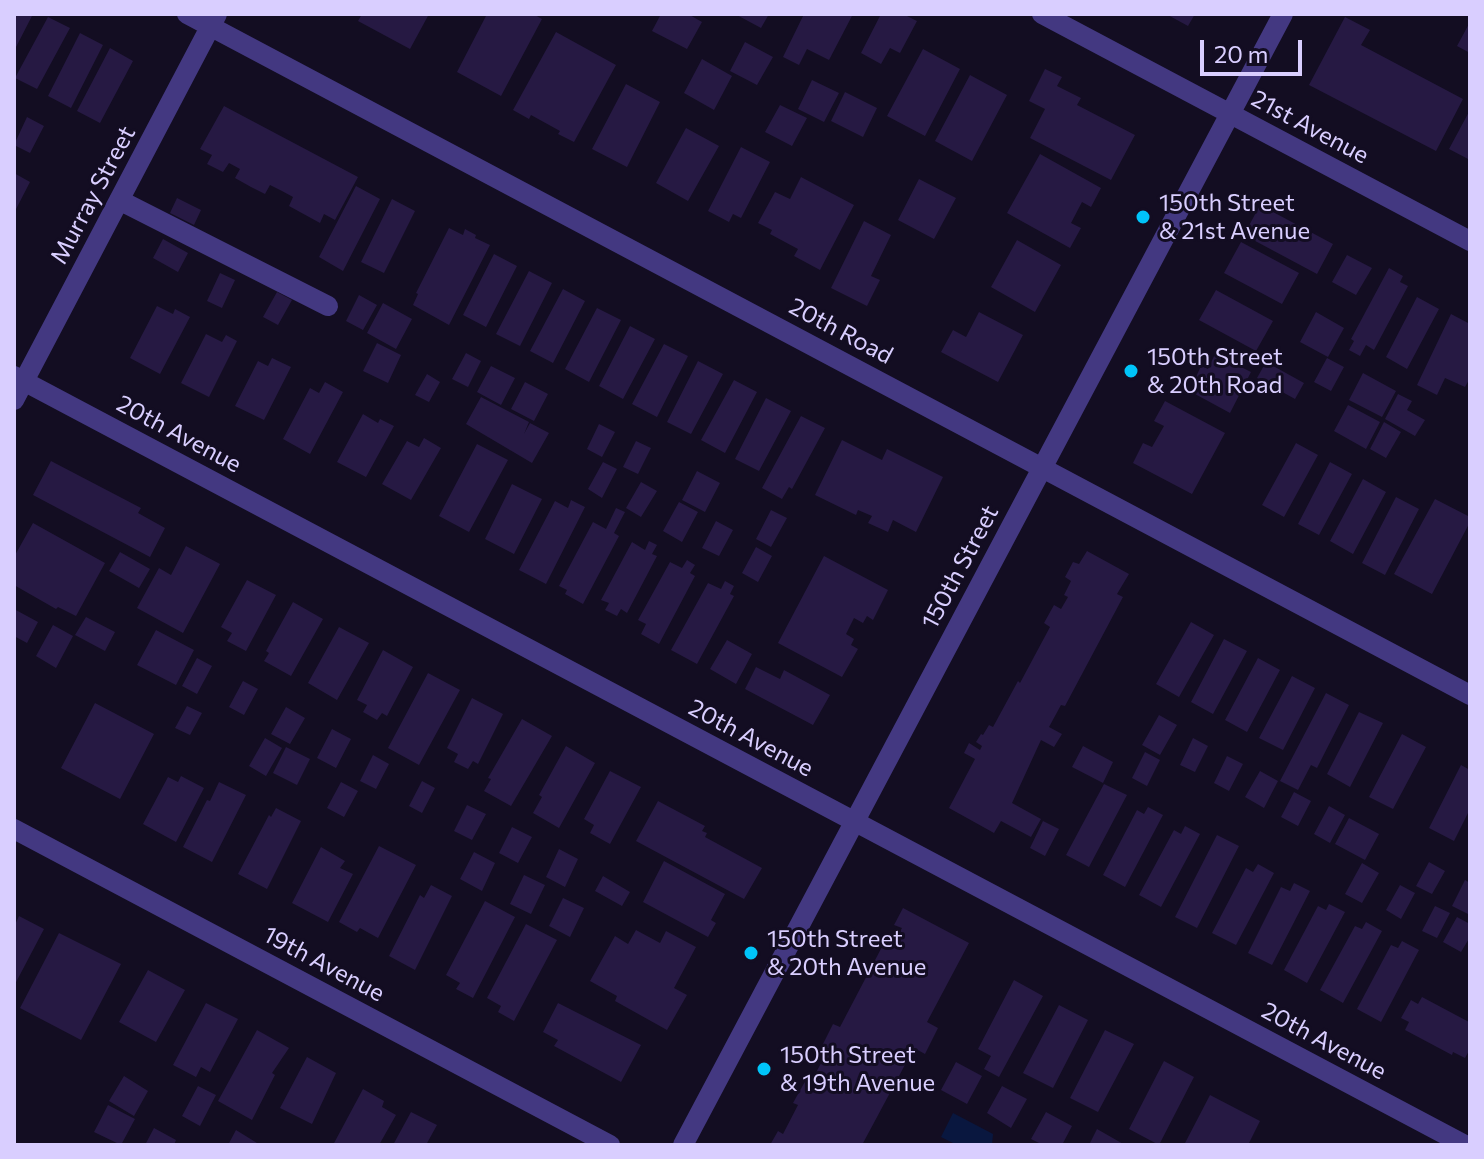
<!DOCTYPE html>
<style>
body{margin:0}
#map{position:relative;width:1484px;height:1159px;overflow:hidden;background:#130d22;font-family:Commissioner,sans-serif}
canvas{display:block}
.frame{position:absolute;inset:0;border:16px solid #d9ceff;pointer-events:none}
.scale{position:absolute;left:1200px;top:40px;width:102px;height:36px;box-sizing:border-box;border:4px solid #d9ceff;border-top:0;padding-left:10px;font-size:24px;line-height:28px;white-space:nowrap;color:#d9ceff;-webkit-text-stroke:6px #130d22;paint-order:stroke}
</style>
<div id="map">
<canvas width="1484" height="1159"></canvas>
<div class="frame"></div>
<div class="scale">20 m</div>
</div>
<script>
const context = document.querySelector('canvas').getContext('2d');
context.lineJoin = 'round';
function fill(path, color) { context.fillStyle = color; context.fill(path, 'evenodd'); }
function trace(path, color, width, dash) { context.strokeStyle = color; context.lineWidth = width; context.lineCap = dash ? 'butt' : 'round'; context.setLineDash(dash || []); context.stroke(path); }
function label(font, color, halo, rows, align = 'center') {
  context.font = font + ' Commissioner,sans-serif'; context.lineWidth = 6; context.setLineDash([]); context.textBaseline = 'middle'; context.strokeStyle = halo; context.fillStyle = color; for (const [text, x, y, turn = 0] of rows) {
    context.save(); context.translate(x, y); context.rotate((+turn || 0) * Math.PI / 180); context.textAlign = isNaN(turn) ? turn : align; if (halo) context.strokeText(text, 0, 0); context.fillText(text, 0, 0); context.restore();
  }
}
const water = new Path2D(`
 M953 1113 993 1134 992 1145H957L941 1137Z`);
const building = new Path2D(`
 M14 14H33L14 51Z
 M362 14H429L410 49 358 21Z
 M487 14H533L542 19 501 96 457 72Z
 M661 14H688L702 22 687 49 652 31Z
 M735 14H769L761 28Z
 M804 14H853L829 60 807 49 799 65 783 57Z
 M881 14H903L917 21 900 53 890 48 881 64 861 53Z
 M1166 14H1195L1188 26Z
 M48 17 70 28 37 89 15 78Z
 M1345 17 1370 30 1361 45 1463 99 1436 151 1309 85Z
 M1470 22V53L1457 46Z
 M556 32 616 65 574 142 558 134 560 131 531 115 529 119 513 110Z
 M80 33 103 45 71 108 48 96Z
 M745 42 773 57 757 85 730 71Z
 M110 48 133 61 100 123 77 111Z
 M923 49 960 69 925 136 887 116Z
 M702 59 732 76 714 110 684 93Z
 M1045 69 1062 77 1057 86 1081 98 1077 105 1135 135 1111 180 1030 138 1045 109 1029 101Z
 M970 75 1007 95 972 161 935 141Z
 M812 80 839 93 824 122 798 109Z
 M626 84 660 102 627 167 592 149Z
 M845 92 877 108 863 137 831 121Z
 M780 105 807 118 792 146 765 132Z
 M224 106 358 177 335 220 324 214 320 223 289 206 293 197 282 191 270 185 265 194 251 187 235 178 240 169 229 163 223 172 207 164 212 155 200 149Z
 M1470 110V160L1449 149Z
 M27 117 44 126 30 153 14 145Z
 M686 128 719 146 688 201 656 183Z
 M741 147 770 162 741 218 733 214 729 222 708 211Z
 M1040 154 1101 188 1091 207 1082 202 1071 223 1081 228 1070 248 1007 213Z
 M14 173 30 182 14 213Z
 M801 177 854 205 820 270 794 256 798 249 770 234 772 230 758 223 775 192 790 199Z
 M919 179 956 198 934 239 898 220Z
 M356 186 380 199 343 271 319 257Z
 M177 198 201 210 194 225 170 213Z
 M392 199 415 211 384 273 361 262Z
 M1260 205 1333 244 1317 274 1244 235Z
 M864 221 891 235 871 276 880 280 867 306 831 288Z
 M449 228 463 235 465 229 476 235 475 238 490 245 449 325 413 305 418 294 416 293Z
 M163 239 188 253 178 272 153 258Z
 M1017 240 1061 265 1035 312 991 287Z
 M1241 242 1299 273 1282 304 1224 273Z
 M494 254 517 266 486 327 463 315Z
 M1347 255 1372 268 1356 295 1332 282Z
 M1389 268 1403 276 1400 282 1408 286 1374 350 1366 345 1360 356 1349 350 1354 341 1351 339Z
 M529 271 552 283 520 346 496 334Z
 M220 273 235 280 222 308 207 301Z
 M563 289 585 301 553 363 530 351Z
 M1216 290 1273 321 1256 351 1199 320Z
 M277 292 292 300 278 325 263 317Z
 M359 295 377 305 363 330 346 321Z
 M1417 297 1439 309 1407 369 1386 357Z
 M383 303 412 319 396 349 367 333Z
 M157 306 173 314 175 309 190 317 160 374 130 358Z
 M597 308 621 320 589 382 565 369Z
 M979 312 1023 335 998 382 941 352 953 330 966 337Z
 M1316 312 1344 328 1328 357 1300 342Z
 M1451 314 1470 324V378L1465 387 1445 378 1437 395 1417 385Z
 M630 326 655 339 623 399 599 386Z
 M206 334 222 342 226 335 237 341 209 397 181 383Z
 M377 343 401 355 388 383 363 371Z
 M664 344 688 356 657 417 632 404Z
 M466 353 481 361 468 387 452 379Z
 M1215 354 1251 372 1230 413 1195 394 1202 380 1196 377 1201 366 1208 369Z
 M272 358 291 367 264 420 235 406 258 361 268 366Z
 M1327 358 1344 367 1331 391 1314 382Z
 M698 361 723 374 691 434 667 422Z
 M1266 362 1304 383 1295 399 1257 378Z
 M491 366 515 378 501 405 477 392Z
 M1363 373 1396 391 1382 417 1349 400Z
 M427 374 440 382 429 402 415 395Z
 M734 380 757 392 725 453 701 440Z
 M325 382 343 392 310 454 283 439 310 388 319 393Z
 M525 382 548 394 534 421 511 409Z
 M1398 394 1412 401 1407 410 1425 420 1415 436 1385 419Z
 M481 397 529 422 524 434 530 423 549 433 532 463 466 424Z
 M766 398 791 411 759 471 735 459Z
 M1165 401 1225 433 1192 494 1133 463 1143 443 1152 447 1164 426 1154 421Z
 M1348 405 1380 422 1366 449 1334 431Z
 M363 414 378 423 380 419 394 426 366 477 337 462Z
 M801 416 825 428 792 489 789 487 782 499 762 488Z
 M1384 422 1401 432 1386 458 1370 449Z
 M599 424 615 432 602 457 587 449Z
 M424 438 441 448 411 500 382 484 407 441 419 447Z
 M842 440 882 460 887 449 943 477 916 532 893 520 888 532 868 523 872 516 858 510 856 515 815 495Z
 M636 441 651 448 638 474 623 467Z
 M1296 443 1318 455 1284 517 1262 505Z
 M477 444 508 460 469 532 439 516Z
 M51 461 141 508 138 513 165 528 150 557 33 495Z
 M603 462 617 469 602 498 588 489Z
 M1330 462 1352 474 1319 535 1298 524Z
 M697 471 720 483 705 512 682 500Z
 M1363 479 1386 492 1353 554 1330 541Z
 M641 482 657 491 641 517 626 508Z
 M512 484 542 499 514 554 485 539Z
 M1396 497 1419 509 1385 575 1362 563Z
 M1435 499 1470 517V522L1432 594 1394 574Z
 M571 500 585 507 546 584 519 570 555 501 568 508Z
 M679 502 698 512 682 542 663 531Z
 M616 508 625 512 614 533 619 536 583 604 565 594 567 590 559 586 593 522 606 529Z
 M771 510 787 518 771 547 756 539Z
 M716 521 733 530 719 556 702 548Z
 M33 523 105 563 76 616 58 607 56 609 14 585V557Z
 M649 541 657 545 652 554 657 556 627 613 621 609 617 616 605 610 609 603 601 600 632 542 645 550Z
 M186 546 220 564 183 633 137 608 159 568 171 575Z
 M756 547 772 556 758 582 742 573Z
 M1087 551 1129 574 1117 594 1123 597 1065 706 1061 705 1049 727 1062 734 1054 747 1041 740 1012 803 1041 819 1031 837 1001 821 994 833 949 808 975 759 964 753 969 743 980 750 982 746 976 742 981 734 983 735 989 725 993 727 1018 681 1020 683 1050 627 1044 623 1054 605 1061 609 1068 597 1064 595 1071 581 1065 577 1073 562 1079 564Z
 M120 552 150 569 139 588 109 571Z
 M824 556 888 590 873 620 867 616 863 623 854 618 846 634 854 639 851 645 858 649 842 677 778 643Z
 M687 560 695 565 690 573 695 576 659 644 641 634 646 624 638 620 670 562 682 568Z
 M247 580 276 595 246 651 227 641 232 633 221 627Z
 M725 581 734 586 730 594 734 596 697 664 671 650 708 583 721 589Z
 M293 602 323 619 291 676 264 661 269 653 266 651Z
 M14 609 38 622 27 643 14 636Z
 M86 617 115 632 105 651 75 635Z
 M1191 622 1214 635 1179 697 1156 684Z
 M53 625 73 636 56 668 36 656Z
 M339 627 369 643 337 700 308 683Z
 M156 630 194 650 176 685 137 665Z
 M1224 639 1247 651 1213 714 1191 702Z
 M727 640 752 654 736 684 710 669Z
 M383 650 413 667 387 716 382 713 377 720 363 712 367 705 357 700Z
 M197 658 212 666 197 694 182 686Z
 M1258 658 1280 670 1247 732 1225 720Z
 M756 667 780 679 784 670 830 695 813 725 745 689Z
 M428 673 460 690 419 765 388 748Z
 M1292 676 1315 688 1283 750 1259 738Z
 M243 681 258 689 244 715 229 707Z
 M1326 693 1349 705 1317 768 1311 765 1298 790 1280 781Z
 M472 698 503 714 478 764 473 761 468 769 454 762 458 754 447 748Z
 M95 703 154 734 120 799 61 768Z
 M187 706 202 713 190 735 175 728Z
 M286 707 305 718 290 744 271 734Z
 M1359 712 1383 723 1350 787 1327 774Z
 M1159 715 1177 725 1160 755 1142 745Z
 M522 719 552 736 511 806 484 791 491 779 488 778Z
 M332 729 351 739 336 768 317 758Z
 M1402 734 1426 747 1393 809 1369 797Z
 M265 738 282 748 266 776 249 766Z
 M1193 738 1208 746 1195 772 1180 765Z
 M566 746 595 763 559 828 533 813 542 797 539 795Z
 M1083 746 1113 762 1103 783 1072 767Z
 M286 747 310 759 297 785 273 773Z
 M1145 752 1160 760 1147 786 1132 778Z
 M373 755 389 764 376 789 360 781Z
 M1227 756 1243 764 1229 791 1214 783Z
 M1461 765 1470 770V809L1454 841 1429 828Z
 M610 771 641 787 610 844 590 833 594 825 584 819Z
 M1260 771 1278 781 1264 808 1245 797Z
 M181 776 204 788 176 842 143 824 168 777 178 782Z
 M422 781 435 788 422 813 409 806Z
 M219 782 246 795 212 862 183 847 207 800 210 801Z
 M341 782 358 791 344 817 327 808Z
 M1104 784 1127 795 1089 867 1066 855Z
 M1294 792 1311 801 1298 826 1281 817Z
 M658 801 705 826 702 831 707 833 705 837 762 868 744 899 636 841Z
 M467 805 486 814 472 840 454 831Z
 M1329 806 1345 815 1330 843 1314 834Z
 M1148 807 1163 815 1125 887 1103 875 1137 810 1144 814Z
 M276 808 301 821 267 889 238 874 269 815 271 817Z
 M1349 818 1379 834 1365 860 1335 844Z
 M1043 821 1059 829 1045 856 1030 848Z
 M1185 826 1200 834 1161 907 1139 895 1174 830 1181 834Z
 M512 827 532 837 518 863 499 853Z
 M1217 835 1239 846 1197 928 1175 917Z
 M379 846 416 865 378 938 360 928 357 932 339 922Z
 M321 847 345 861 340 868 353 874 328 922 292 903Z
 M559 849 578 859 565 887 546 877Z
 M474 852 495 863 482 891 460 879Z
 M664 861 725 894 711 920 716 923 708 937 643 902Z
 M1429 862 1445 871 1432 894 1416 886Z
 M1362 863 1379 873 1362 903 1345 894Z
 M1258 864 1274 873 1236 945 1212 933 1246 868 1253 872Z
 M524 875 545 885 531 914 510 904Z
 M603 876 630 892 622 906 595 891Z
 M1465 880 1470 883V910L1468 914 1452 906Z
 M1294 883 1310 891 1272 965 1248 953 1281 887 1290 891Z
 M431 885 452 896 415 970 389 956 420 895 424 898Z
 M1400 885 1415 893 1401 919 1386 910Z
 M563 898 584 908 570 937 549 926Z
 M485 901 515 917 473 998 456 989 460 983 446 975Z
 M1329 904 1345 912 1307 983 1284 970 1318 906 1326 910Z
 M1435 906 1450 913 1437 938 1422 931Z
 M903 908 969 943 927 1022 938 1028 925 1054 914 1048 862 1145H770L778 1131 783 1134 798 1105 793 1103 807 1078 812 1080 827 1052 821 1048 833 1024 840 1027 884 943 891 948 902 928 894 925Z
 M19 916 44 929 14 986V927Z
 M1457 917 1470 924V937L1461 952 1443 942Z
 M1366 922 1382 931 1343 1003 1320 990 1355 926 1362 929Z
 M526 924 557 940 514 1021 498 1012 501 1006 487 998Z
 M636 930 660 943 666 931 696 947 674 988 687 995 667 1030 615 1001 617 996 590 981 615 936 628 944Z
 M59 933 121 964 81 1040 20 1008Z
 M1402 941 1419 950 1381 1022 1357 1009 1391 945 1398 948Z
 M148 970 185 990 156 1042 119 1022Z
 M1014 980 1043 996 999 1077 984 1069 991 1056 978 1049Z
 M1422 997 1469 1022 1470 1049 1465 1058 1453 1052 1452 1055 1405 1030 1409 1022 1401 1018 1411 1000 1418 1004Z
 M206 1003 238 1019 210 1072 201 1067 196 1077 173 1065Z
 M558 1003 641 1045 621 1082 554 1046 558 1040 543 1032Z
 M1059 1005 1088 1020 1053 1088 1023 1073Z
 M257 1030 289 1048 272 1073 275 1075 252 1120 218 1101Z
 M1105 1030 1134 1044 1098 1112 1070 1098Z
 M307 1057 336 1073 312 1124 280 1108Z
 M1164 1061 1194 1077 1159 1145 1129 1129Z
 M956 1062 982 1076 967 1104 941 1090Z
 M124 1076 148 1091 134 1116 109 1101Z
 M198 1086 216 1095 200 1126 182 1116Z
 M1002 1086 1027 1099 1011 1128 987 1113Z
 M363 1089 384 1101 382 1107 396 1115 379 1145H333Z
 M1210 1095 1260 1121 1248 1145H1184Z
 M108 1105 135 1119 121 1145 94 1132Z
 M411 1112 437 1125 426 1145H393Z
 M1046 1112 1072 1126 1062 1145H1043L1031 1139Z
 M154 1128 176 1140 174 1145H145Z
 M1097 1129 1125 1145H1089Z
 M236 1130 257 1143 256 1145H228Z`);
const minor = new Path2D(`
 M187 14 1470 695
 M1042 14 1470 241
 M119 200 328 306
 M14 376 1465 1145
 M14 400 217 14
 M14 829 610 1145
 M683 1145 1283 14`);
const markers = [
 [1143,217,8,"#00c4f9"],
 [1131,371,8,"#00c4f9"],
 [751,953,8,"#00c4f9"],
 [764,1069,8,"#00c4f9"]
];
const streetNames = [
 ["21st Avenue",1310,127,28],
 ["Murray Street",93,195,-62],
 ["20th Road",841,331,28],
 ["20th Avenue",179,434,28],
 ["150th Street",960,567,-62],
 ["20th Avenue",751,738,28],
 ["19th Avenue",324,964,28],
 ["20th Avenue",1324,1041,28]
];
const poiNames = [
 ["150th Street",1159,203],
 ["& 21st Avenue",1159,231],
 ["150th Street",1147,357],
 ["& 20th Road",1147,385],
 ["150th Street",767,939],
 ["& 20th Avenue",767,967],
 ["150th Street",780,1055],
 ["& 19th Avenue",780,1083]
];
fill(water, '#09173f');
fill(building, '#261943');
trace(minor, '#433881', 20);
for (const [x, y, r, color] of markers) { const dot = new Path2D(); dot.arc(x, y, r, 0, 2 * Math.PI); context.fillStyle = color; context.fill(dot); trace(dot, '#130d22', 3); }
label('24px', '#d9ceff', '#130d22', streetNames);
label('24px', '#d9ceff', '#130d22', poiNames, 'left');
</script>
